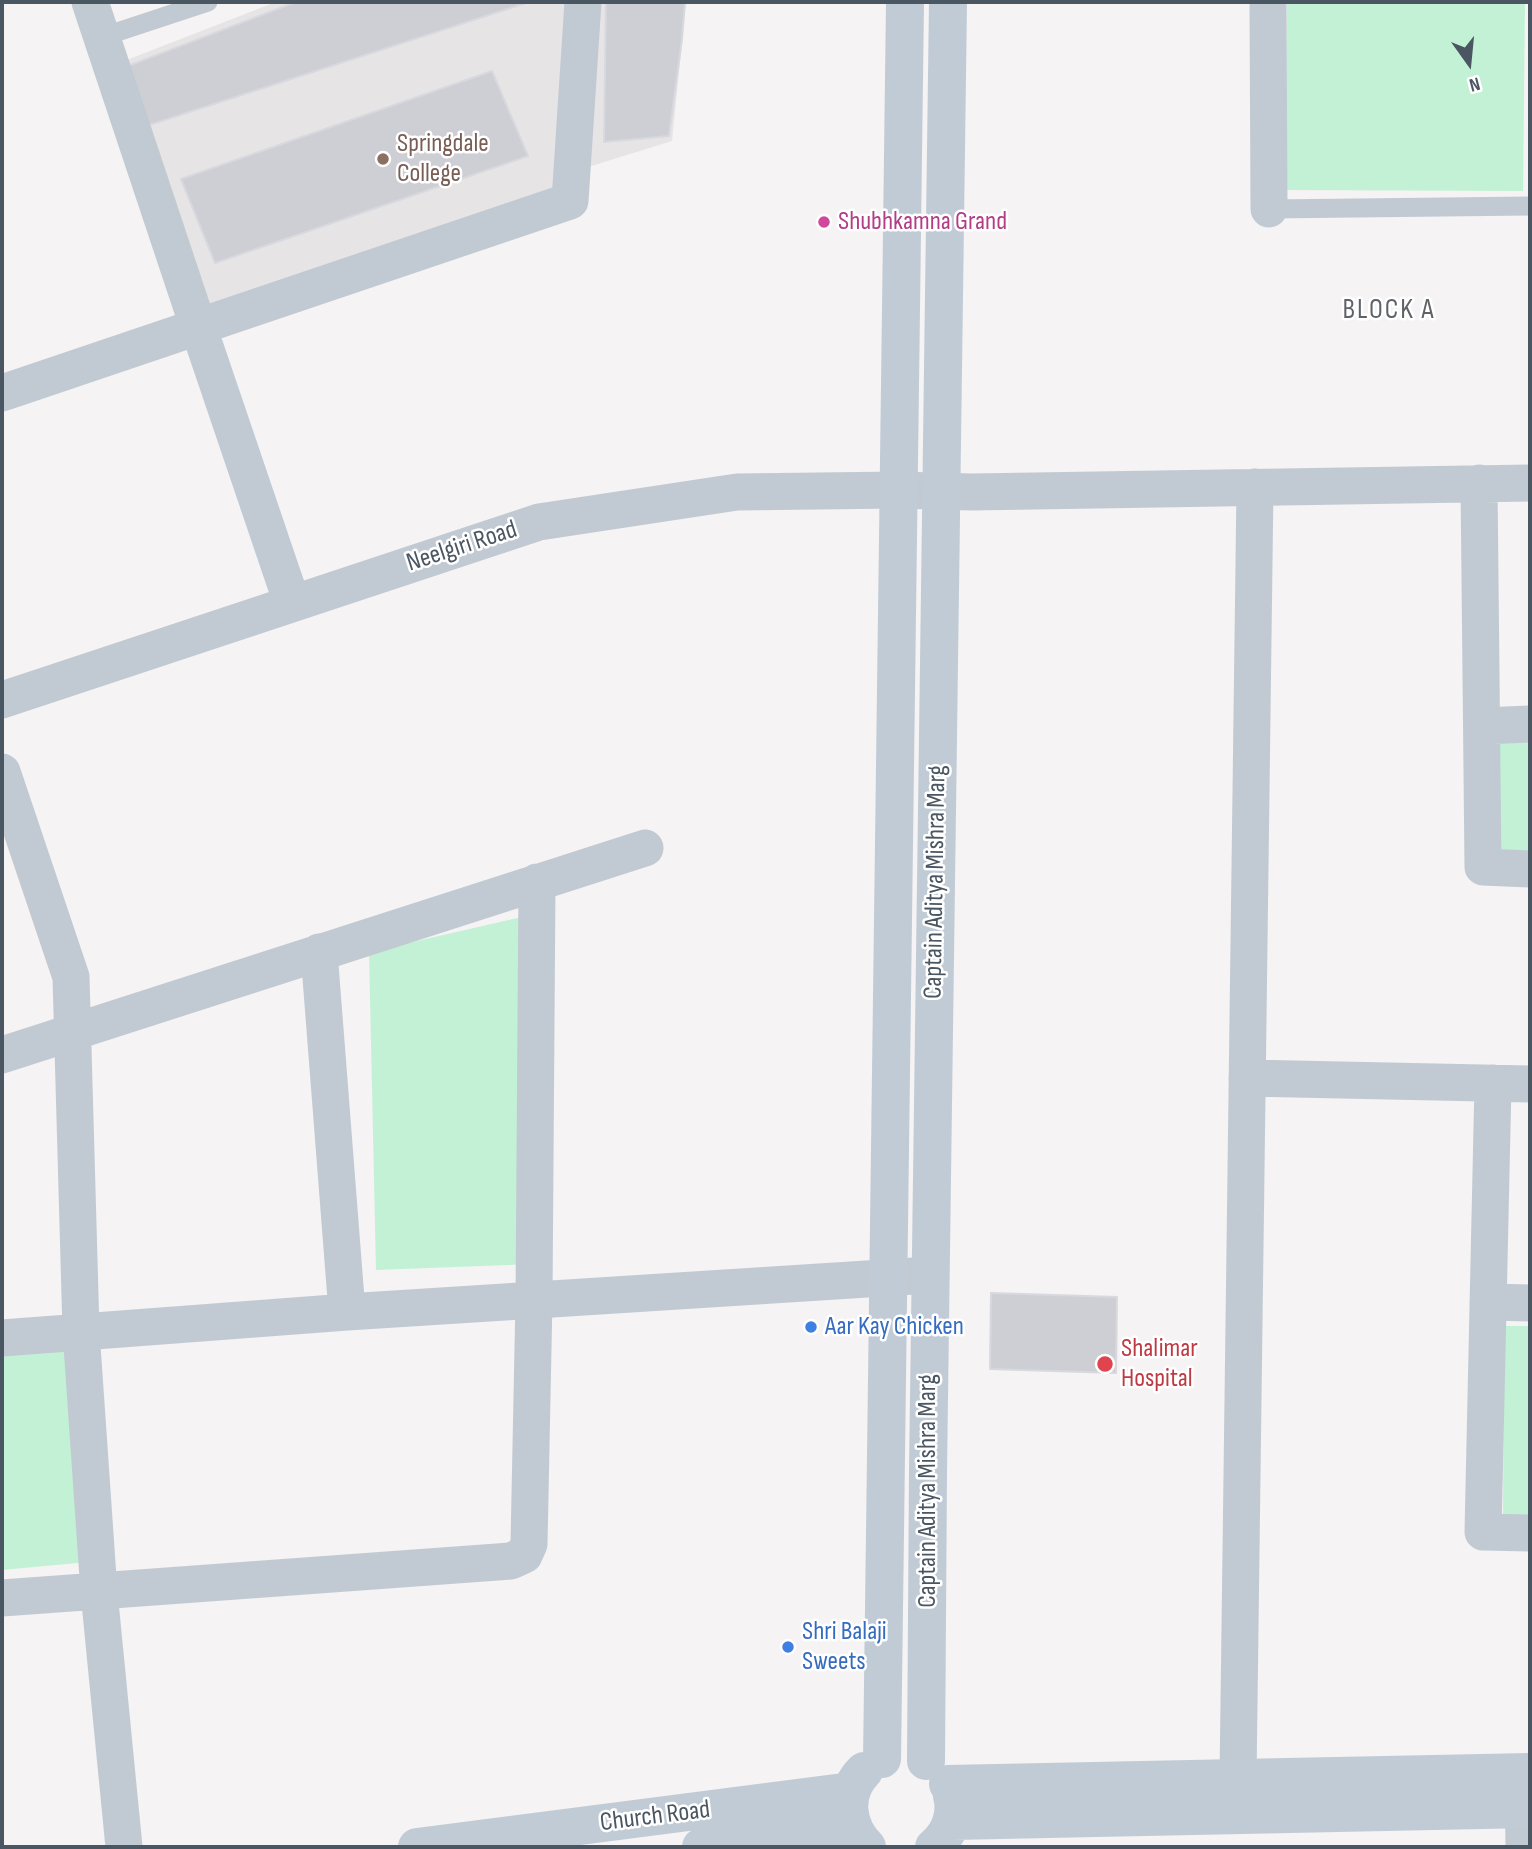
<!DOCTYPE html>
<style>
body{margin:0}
#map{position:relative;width:1532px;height:1849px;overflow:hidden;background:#f5f3f3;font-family:"Sofia Sans Condensed",sans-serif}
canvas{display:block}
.frame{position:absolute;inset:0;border:4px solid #4a5661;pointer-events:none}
.north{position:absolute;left:1434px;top:28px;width:70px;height:70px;-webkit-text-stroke:5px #fff;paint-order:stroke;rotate:165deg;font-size:19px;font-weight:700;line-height:28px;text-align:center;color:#4a5661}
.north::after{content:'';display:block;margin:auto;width:24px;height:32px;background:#4a5661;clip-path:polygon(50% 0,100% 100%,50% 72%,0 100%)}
</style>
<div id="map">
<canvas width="1532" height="1849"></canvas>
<div class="frame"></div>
<div class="north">N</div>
</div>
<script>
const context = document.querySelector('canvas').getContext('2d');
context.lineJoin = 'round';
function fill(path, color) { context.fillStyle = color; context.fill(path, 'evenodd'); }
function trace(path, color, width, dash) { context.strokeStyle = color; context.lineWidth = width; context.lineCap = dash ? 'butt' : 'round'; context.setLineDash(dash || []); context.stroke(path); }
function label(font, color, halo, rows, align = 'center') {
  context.font = font + ' "Sofia Sans Condensed",sans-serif'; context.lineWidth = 5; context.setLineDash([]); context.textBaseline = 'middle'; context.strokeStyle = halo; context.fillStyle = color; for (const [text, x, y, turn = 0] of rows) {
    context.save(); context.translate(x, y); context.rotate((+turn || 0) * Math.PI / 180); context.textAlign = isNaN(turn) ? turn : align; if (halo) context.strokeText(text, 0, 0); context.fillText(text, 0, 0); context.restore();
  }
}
const education = new Path2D(`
 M276 2H686L672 141 556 177V197L206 311 119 63Z`);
const green = new Path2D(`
 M1287 2H1525L1523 191 1286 190Z
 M1499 739H1530V852H1500Z
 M548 911 535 1264 376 1270 369 952Z
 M1504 1326H1530V1517H1503Z
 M77 1345 99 1561 2 1570V1352Z`);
const building = new Path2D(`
 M296 2H529L149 125 128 66Z
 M606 2H685L682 39 669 136 604 142Z
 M492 71 528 156 215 263 181 179Z
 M991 1293 1117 1297 1116 1373 990 1369Z`);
const lane = new Path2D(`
 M102 37 208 2
 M1269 209 1530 206`);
const street = new Path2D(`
 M90 2 198 326 292 603
 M1268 2 1269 209
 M2 393 570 201 583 2
 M1479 483 1483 867 1530 869
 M2 700 539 522 737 492 898 490 972 492 1530 483
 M1482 726 1530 724
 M2 772 71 977 81 1331 99 1592 124 1847
 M319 952 347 1312
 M2 1055 645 848
 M1247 1078 1530 1084
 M1493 1083 1483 1532 1530 1533
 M1488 1302 1530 1303
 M2 1338 347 1312 930 1275
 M2 1598 511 1561 524 1555 529 1544 534 1299 537 882
 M1238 1778 1255 487
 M1523 1780 1524 1847`);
const secondary = new Path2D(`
 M882 1759 905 2
 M926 1761 928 1471 948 2
 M864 1771C842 1793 846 1826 867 1847
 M948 1784 1530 1772
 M952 1821 1530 1809
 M417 1847 851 1791
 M701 1847 853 1828
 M934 1847C949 1835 957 1815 952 1796`);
const markers = [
 [383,159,7,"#8d6e63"],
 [824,222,7,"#d1479c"],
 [811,1327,7,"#3f7fe0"],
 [1105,1364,9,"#e0444e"],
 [788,1647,7,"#3f7fe0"]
];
const educationNames = [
 ["Springdale",397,144],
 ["College",397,174]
];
const hotelNames = [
 ["Shubhkamna Grand",838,222]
];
const streetNames = [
 ["Neelgiri Road",462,547,-18],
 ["Captain Aditya Mishra Marg",936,882,-89],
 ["Captain Aditya Mishra Marg",928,1491,-90],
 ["Church Road",655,1817,-7]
];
const shopNames = [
 ["Aar Kay Chicken",825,1327],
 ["Shri Balaji",802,1632],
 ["Sweets",802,1662]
];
const healthNames = [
 ["Shalimar",1121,1349],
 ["Hospital",1121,1379]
];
const neighbourhoodNames = [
 ["BLOCK A",1389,311]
];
fill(education, '#e6e4e5');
fill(green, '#c3f1d5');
fill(building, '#cdcfd5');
trace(building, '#d7d9de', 2);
trace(lane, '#c1cad2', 19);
trace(street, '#c1cad2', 37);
trace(secondary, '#c1cbd6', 38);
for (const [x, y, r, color] of markers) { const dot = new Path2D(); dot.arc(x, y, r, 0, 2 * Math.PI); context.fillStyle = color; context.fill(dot); trace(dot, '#fff', 2.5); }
label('26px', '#785e54', '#fff', educationNames, 'left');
label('26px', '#b23c85', '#fff', hotelNames, 'left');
label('26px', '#4a5661', '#fff', streetNames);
label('26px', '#366cbe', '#fff', shopNames, 'left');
label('26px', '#be3a42', '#fff', healthNames, 'left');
context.letterSpacing = '2px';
label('28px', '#5f6368', '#fff', neighbourhoodNames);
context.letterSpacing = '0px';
</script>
